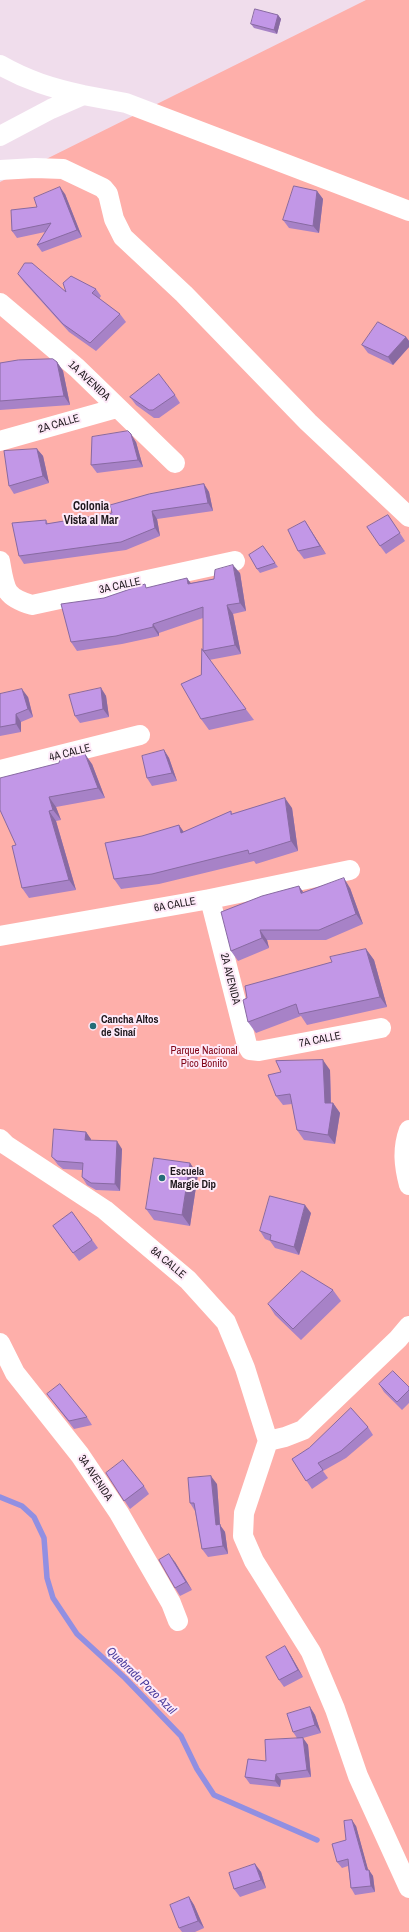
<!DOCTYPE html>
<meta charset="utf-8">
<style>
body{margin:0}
canvas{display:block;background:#f0ddec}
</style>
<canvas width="409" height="1932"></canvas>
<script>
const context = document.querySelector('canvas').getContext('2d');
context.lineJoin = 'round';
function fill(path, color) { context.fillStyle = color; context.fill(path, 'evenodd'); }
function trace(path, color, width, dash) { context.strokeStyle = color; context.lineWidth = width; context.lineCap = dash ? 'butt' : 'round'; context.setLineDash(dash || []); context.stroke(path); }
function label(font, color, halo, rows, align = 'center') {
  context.font = font + ' "Archivo Narrow",sans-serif'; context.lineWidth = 4; context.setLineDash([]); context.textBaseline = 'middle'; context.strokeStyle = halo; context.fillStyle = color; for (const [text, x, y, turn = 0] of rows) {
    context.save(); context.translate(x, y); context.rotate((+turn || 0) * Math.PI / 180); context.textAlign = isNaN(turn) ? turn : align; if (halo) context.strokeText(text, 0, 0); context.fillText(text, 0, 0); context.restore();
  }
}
const green = new Path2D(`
 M366 0H409V1932H0V182Z`);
const stream = new Path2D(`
 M0 1497 22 1506 34 1517 44 1538 47 1578 53 1598 77 1634 125 1678 181 1736 197 1769 214 1795 317 1840`);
const street = new Path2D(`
 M0 65C28 81 52 88 83 95
 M0 136 51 109 83 95 126 103 409 211
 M0 170 35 168 63 169 103 188 108 194 114 219 123 237 184 294 308 422 409 517
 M0 303 77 368 175 463
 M0 441 117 408
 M0 561C5 589 4 597 32 605L235 561
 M0 770 140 735
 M210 899 247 1045 250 1050 259 1051 381 1028
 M0 936 210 899 350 870
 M409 1130C402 1149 404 1166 409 1185
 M0 1139 6 1145 105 1210 188 1280 226 1322 245 1368 268 1441
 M409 1326 398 1339 303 1430 285 1437 268 1441 244 1513 243 1536 254 1561 311 1652 335 1709 358 1776 409 1888
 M0 1343 15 1373 80 1455 119 1513 171 1603 178 1621`);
const wall = new Path2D(`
 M278 15 281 19 277 34 254 28 251 24Z
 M317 191 323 199 319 233 289 228 283 220Z
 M65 194 82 237 42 252 37 245 45 232 17 238 12 231 37 207Z
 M18 274 66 292 96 289 101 296 99 299 120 314 126 322 96 351 69 332 24 282Z
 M406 337 409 341V347L393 365 368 353 362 345Z
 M57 362 63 371 70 405 0 410V363Z
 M175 395 180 403 159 418H154L136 405 130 397Z
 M136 442 143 467 97 473 91 465Z
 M37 449 43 456 49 483 14 494 9 486Z
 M204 484 209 492 213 511 157 519 160 536 126 550 24 564 19 556 46 520 48 524 112 513Z
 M388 515 405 541 386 554 380 546Z
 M305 521 310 529 326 554 304 559 298 551Z
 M263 546 278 567 260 573 257 569Z
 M240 573 246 611 233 614 241 654 209 660 254 720 209 730 201 719V675L203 651V618L159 633V636L122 644 77 651 71 642 104 598 148 588 191 583 214 579Z
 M101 688 106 696 109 717 80 723 75 716Z
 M0 694 28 697 33 717 21 722V732L0 736Z
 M164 750 169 758 177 781 152 786 147 778Z
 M59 763 92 764 105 798 56 807 61 820 56 821 76 890 29 898 22 888 16 845Z
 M292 808 298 851 256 864 254 861 159 884 121 889 114 879 184 832 231 811 232 814Z
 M350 888 363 924 326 940H267L269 948 238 961 231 951 303 892Z
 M366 949 374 960 387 1007 307 1025 301 1016 256 1033 248 1022 332 962Z
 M330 1070 331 1103H333L340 1113 335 1144 304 1140 297 1130 292 1104 283 1105 276 1096Z
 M86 1132 91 1140 122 1149 120 1191 96 1190 87 1185 82 1177V1170L63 1169 58 1165 52 1157Z
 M198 1174 190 1226 154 1220 146 1209Z
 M72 1212 98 1248 79 1261 53 1226Z
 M311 1213 299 1255 275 1248 270 1241 265 1239 260 1231Z
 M333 1290 341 1301 301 1340 275 1315 268 1304Z
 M379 1384 409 1387V1403L402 1410 384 1392Z
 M47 1394 87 1417 92 1425 74 1429Z
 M368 1427 373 1435 346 1458 323 1471 328 1478 312 1489 292 1459Z
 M106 1473 144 1486 149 1494 130 1509Z
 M217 1484 220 1525 225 1532 228 1554 208 1557 202 1549 195 1511 190 1503Z
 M175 1562 192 1590 180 1596 175 1588Z
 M290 1654 303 1677 284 1687 279 1680Z
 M310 1707 315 1715 321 1733 303 1738 308 1745 311 1777 281 1780 280 1787 250 1784 245 1777 297 1738 293 1732Z
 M356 1826 368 1870 373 1876 375 1892 355 1895 351 1888 348 1866 342 1868 337 1862 346 1840Z
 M255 1864 261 1872 266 1888 240 1897 234 1889Z
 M189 1897 194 1905 204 1928 195 1932H182L179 1928Z`);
const shadedWall = new Path2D(`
 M278 15 281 19 277 34 274 30Z
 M60 187 65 194 82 237 77 230Z
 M317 191 323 199 319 233 313 226Z
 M406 337 409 341V347L393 365 388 357Z
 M57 362 63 371 70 405 64 396Z
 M131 434 136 442 143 467 138 460Z
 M37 449 43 456 49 483 43 476Z
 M204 484 209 492 213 511 208 503Z
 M152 511 157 519 160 536 155 528Z
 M305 521 310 529 326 554 320 546Z
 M233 565 240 573 246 611 240 603Z
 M187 578 193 586 188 584Z
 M227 605 233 614 241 654 235 645Z
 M153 624 159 633V636L153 627Z
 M101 688 106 696 109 717 103 709Z
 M22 689 28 697 33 717 28 709Z
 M16 714 21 722V732L16 724Z
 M164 750 169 758 177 781 172 773Z
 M85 754 92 764 105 798 98 788Z
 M49 797 56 807 61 820 53 810Z
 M285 798 292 808 298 851 291 841Z
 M49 811 56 821 76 890 69 880Z
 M179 825 186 835 181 833Z
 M344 878 350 888 363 924 356 914Z
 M299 886 306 896 301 893Z
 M260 930 267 940 269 948 262 938Z
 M366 949 374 960 387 1007 380 997Z
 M323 1060 330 1070 331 1113 333 1103 340 1113 335 1144 328 1135 325 1103Z
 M86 1132 91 1139 90 1147 85 1140Z
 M117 1141 122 1149 120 1191 115 1184Z
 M190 1163 198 1174 190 1226 182 1215Z
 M305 1205 311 1213 299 1255 294 1247Z
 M211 1476 217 1484 220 1525 225 1532 228 1554 223 1546 216 1525Z
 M169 1554 175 1562 192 1590 186 1582Z
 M285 1646 290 1654 303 1677 298 1670Z
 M310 1707 315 1715 321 1733 315 1725Z
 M303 1738 308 1745 311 1777 307 1770Z
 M276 1774 281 1780 280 1787 275 1781Z
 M352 1820 356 1826 369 1873V1870L373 1876 375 1892 371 1886Z
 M255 1864 261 1872 266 1888 261 1880Z
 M189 1897 194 1905 204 1928 198 1921Z`);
const building = new Path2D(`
 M255 9 278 15 274 30 251 24Z
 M294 186 317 191 313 226 283 220Z
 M60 187 77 230 37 245 51 223 12 231 11 210 37 207 34 198Z
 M25 263H32L66 292 63 283 71 276 96 289 92 293 120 314 90 343 63 324 18 274Z
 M378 322 406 337 388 357 362 345Z
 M53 359 57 362 64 396 0 401V363L18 360Z
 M159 374 175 395 153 410H149L130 397Z
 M128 431 131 434 138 460 91 465 92 437Z
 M37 449 43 476 9 486 4 451Z
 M204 484 208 503 152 511 155 528 121 542 19 556 12 523 46 520V524L112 513 110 505 149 494Z
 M388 515 400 533 380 546 367 527Z
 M305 521 320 546 298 551 288 530Z
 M263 546 275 563 257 569 249 555Z
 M233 565 240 603 227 605 235 645 203 651V607L153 624V627L116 636 71 642 61 604 104 598 145 584 146 588 187 578 188 584 214 579 215 570Z
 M202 649 246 709 201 719 181 684 201 675Z
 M101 688 103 709 75 716 69 695Z
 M22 689 28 709 16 714V724L0 727V694Z
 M164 750 172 773 147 778 142 756Z
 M85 754 98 788 49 797 53 810 49 811 69 880 22 888 12 846 16 845 0 810V778L59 763 60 759Z
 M285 798 291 841 249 854 248 850 152 874 114 879 105 843 142 836 179 825 181 833 231 811V814Z
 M344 878 356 914 319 930H260L262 938 231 951 221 912 262 896 299 886 301 893Z
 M366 949 380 997 299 1014 296 1004 248 1022 243 1000 247 998 245 986 332 962 330 957Z
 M323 1060 325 1103H333L328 1135 297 1130 290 1094 276 1096 268 1075 281 1072 276 1061Z
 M54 1129 86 1132 85 1140 117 1141 115 1184 91 1183 82 1177 83 1163 57 1161 52 1157Z
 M154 1158 190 1163 182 1215 146 1209Z
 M270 1196 305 1205 294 1247 270 1240 271 1235 260 1231Z
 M72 1212 92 1240 73 1253 53 1226Z
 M302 1271 333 1290 293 1329 268 1304Z
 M393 1371 409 1387V1390L397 1402 379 1384Z
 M60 1384 87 1417 69 1421 47 1394Z
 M351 1408 368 1427 341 1451 318 1463 323 1470 306 1481 292 1459 309 1448Z
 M123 1460 144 1486 124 1501 106 1473Z
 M211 1476 216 1525 220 1524 223 1546 202 1549 194 1503H190L188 1478Z
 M169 1554 186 1582 175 1588 159 1560Z
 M285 1646 298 1670 279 1680 266 1657Z
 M310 1707 315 1725 293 1732 287 1714Z
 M303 1738 307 1770 276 1774 275 1781 245 1777 248 1759 266 1761 265 1740Z
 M352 1820 366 1870H369L371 1886 351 1888 348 1859 337 1862 332 1844 346 1840 344 1821Z
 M255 1864 261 1880 234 1889 229 1873Z
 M189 1897 198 1921 179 1928 170 1905Z`);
const markers = [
 [93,1026,4,"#246d78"],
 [162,1178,4,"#246d78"]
];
const streetNames = [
 ["1A AVENIDA",89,381,43],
 ["2A CALLE",59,424,-16],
 ["3A CALLE",120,586,-12],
 ["4A CALLE",70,753,-14],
 ["6A CALLE",175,905,-10],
 ["2A AVENIDA",230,979,76],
 ["7A CALLE",320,1040,-11],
 ["8A CALLE",168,1263,40],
 ["3A AVENIDA",95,1478,56]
];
const poiNames = [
 ["Cancha Altos",101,1020],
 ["de Sinaí",101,1033],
 ["Escuela",170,1172],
 ["Margie Dip",170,1185]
];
const parkNames = [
 ["Parque Nacional",204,1051],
 ["Pico Bonito",204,1064]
];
const neighbourhoodNames = [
 ["Colonia",91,507],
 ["Vista al Mar",91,521]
];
const waterNames = [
 ["Quebrada Pozo Azul",141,1681,44]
];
fill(green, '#feafaa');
trace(stream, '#918fe2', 5.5);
trace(street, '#fff', 20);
fill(wall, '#a782c7');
fill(shadedWall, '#886aa2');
fill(building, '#c297e7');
trace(building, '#886aa2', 1);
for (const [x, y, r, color] of markers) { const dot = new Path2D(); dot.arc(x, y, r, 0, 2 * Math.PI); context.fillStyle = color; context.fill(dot); trace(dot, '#feeaf9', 1.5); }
label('11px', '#1f181d', '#feeaf9', streetNames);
label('bold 11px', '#1f181d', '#feeaf9', poiNames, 'left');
label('11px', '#810618', '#feeaf9', parkNames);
label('bold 12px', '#1f181d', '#feeaf9', neighbourhoodNames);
label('italic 12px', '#483b9c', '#feeaf9', waterNames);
</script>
